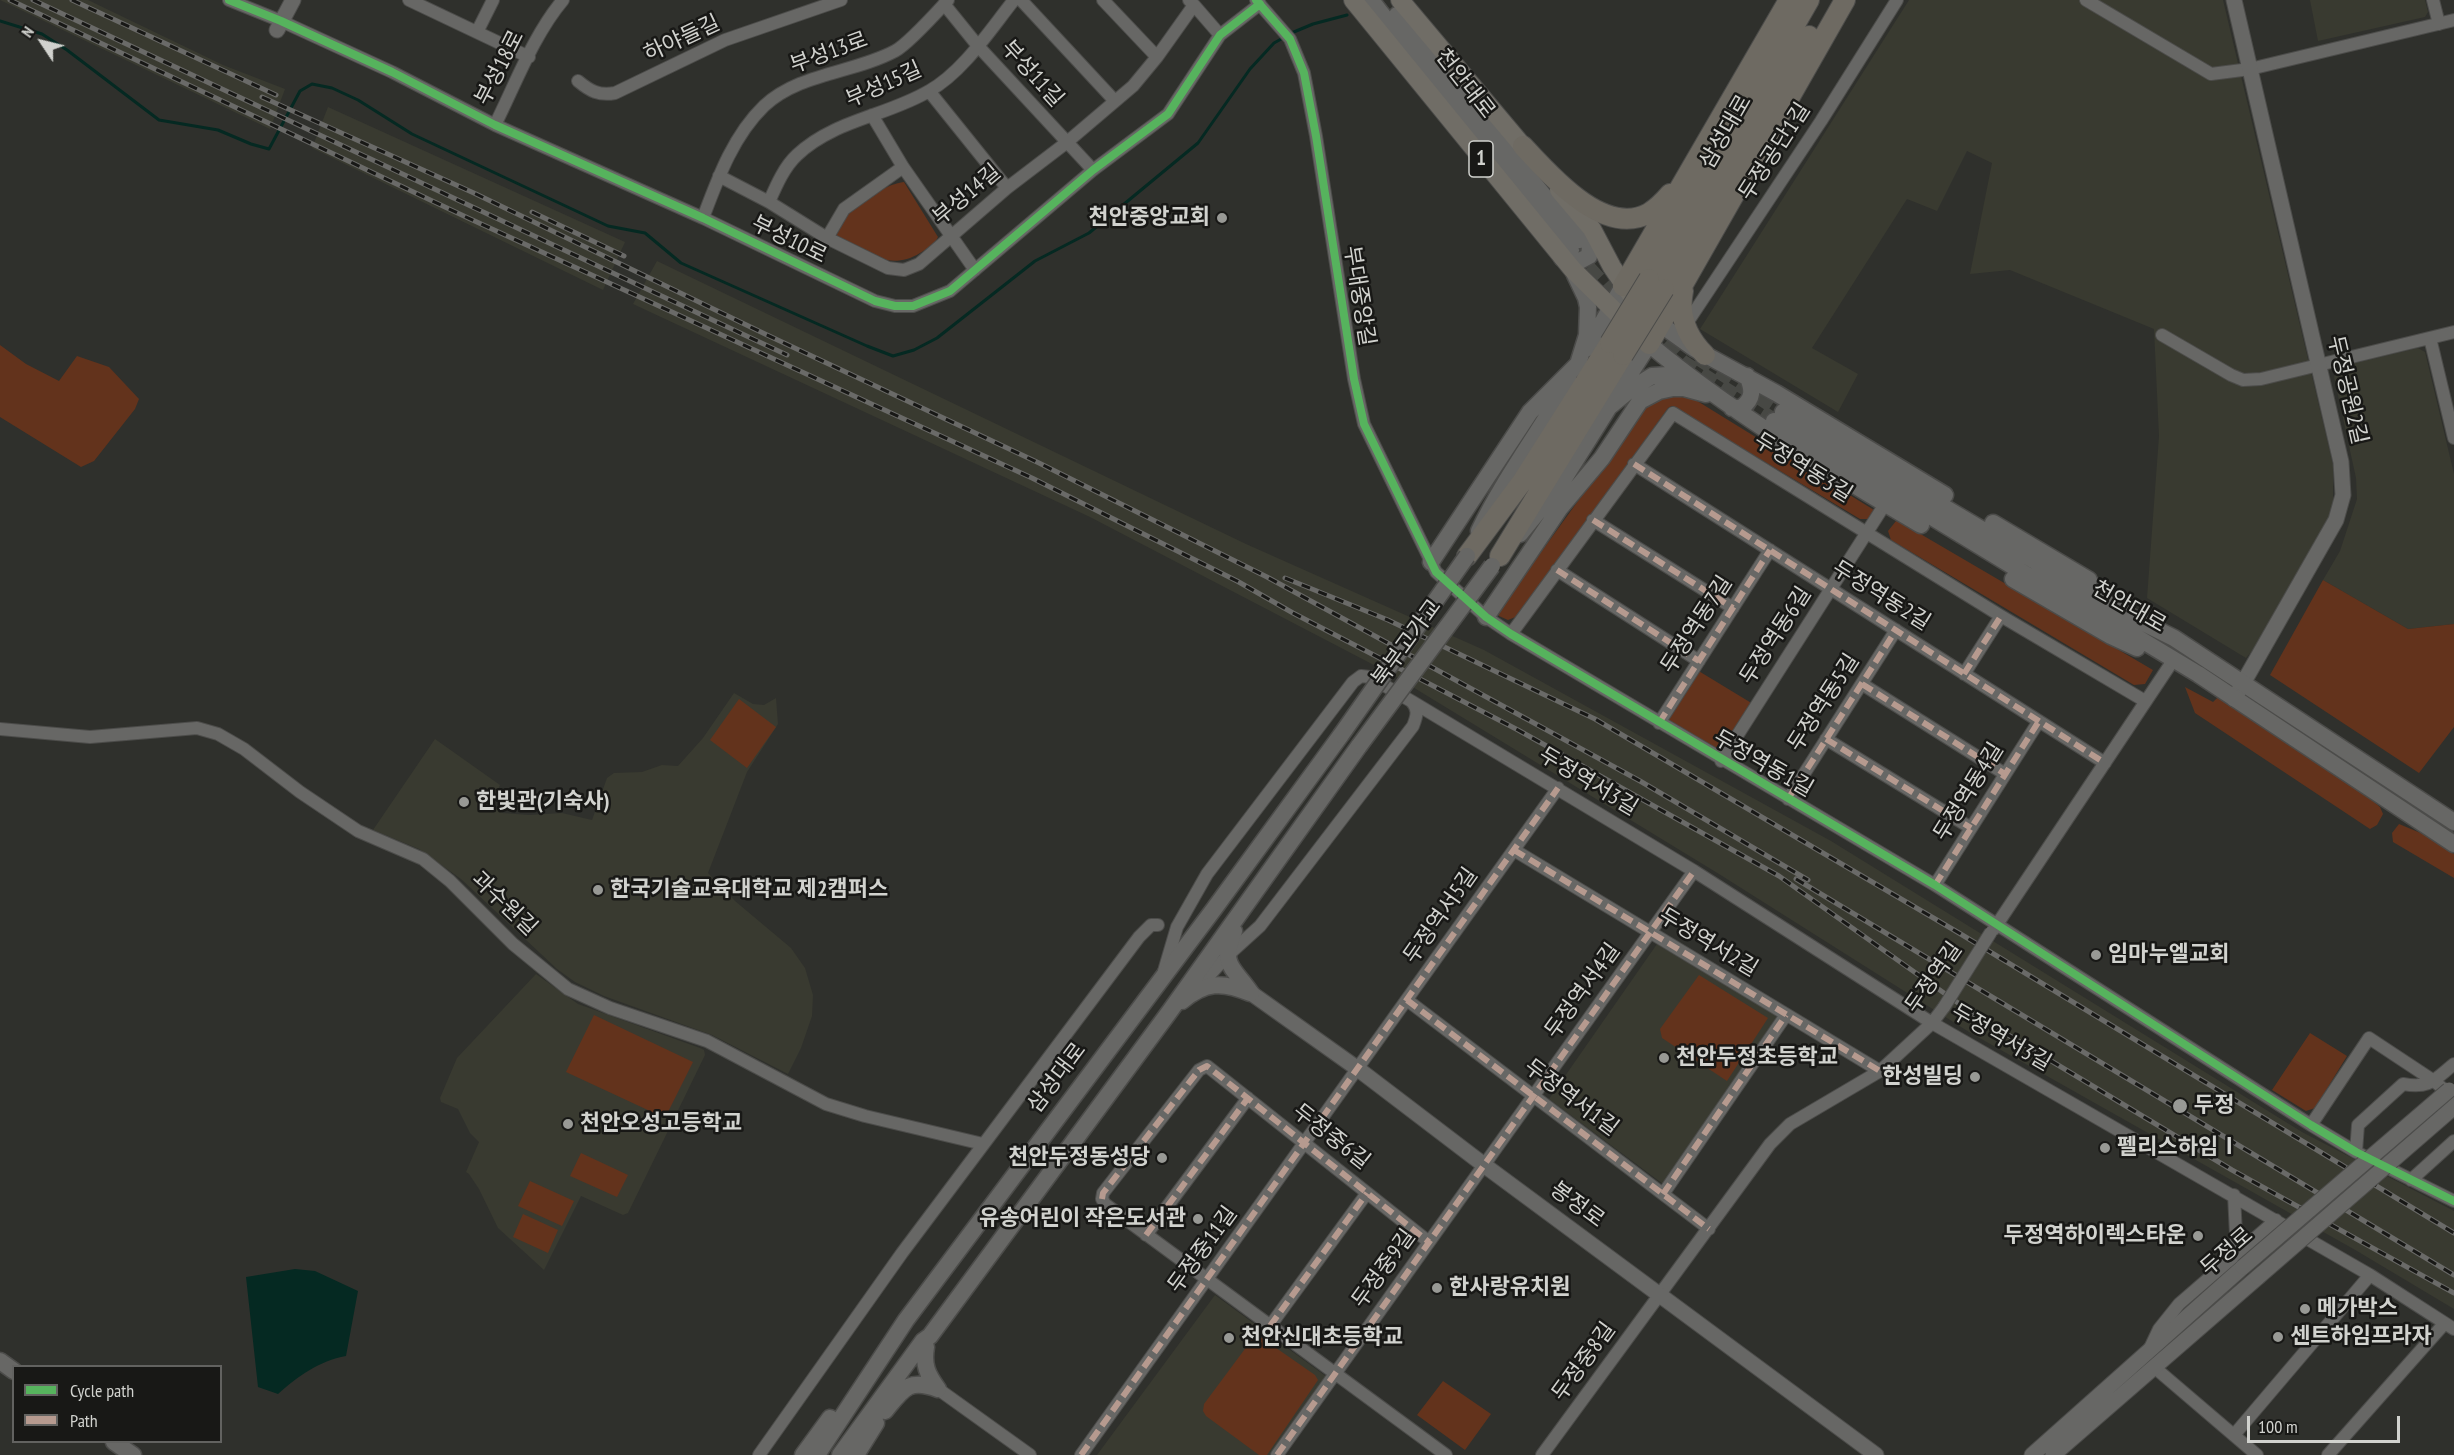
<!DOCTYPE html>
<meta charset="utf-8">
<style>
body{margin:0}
#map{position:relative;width:2454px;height:1455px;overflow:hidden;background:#2f302c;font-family:"PT Sans Narrow",sans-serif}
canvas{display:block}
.legend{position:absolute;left:12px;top:1365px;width:210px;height:78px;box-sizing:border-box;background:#181816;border:2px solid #626260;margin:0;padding:8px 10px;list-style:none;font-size:18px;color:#d1d2ce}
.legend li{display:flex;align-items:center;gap:12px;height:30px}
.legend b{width:30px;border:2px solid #626260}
.north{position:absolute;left:12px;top:12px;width:60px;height:60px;-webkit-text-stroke:4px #181816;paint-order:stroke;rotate:305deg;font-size:16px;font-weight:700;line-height:24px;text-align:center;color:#d1d2ce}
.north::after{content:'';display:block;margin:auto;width:21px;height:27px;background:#d1d2ce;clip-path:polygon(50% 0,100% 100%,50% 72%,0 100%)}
.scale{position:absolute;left:2247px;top:1416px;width:153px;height:27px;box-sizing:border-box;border:3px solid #d1d2ce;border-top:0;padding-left:8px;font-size:18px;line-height:21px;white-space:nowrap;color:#d1d2ce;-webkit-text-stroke:4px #181816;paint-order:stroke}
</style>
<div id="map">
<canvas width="2454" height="1455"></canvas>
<ul class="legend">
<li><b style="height:8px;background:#56b35d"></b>Cycle path</li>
<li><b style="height:8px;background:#b69a8f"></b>Path</li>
</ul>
<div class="north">N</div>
<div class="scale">100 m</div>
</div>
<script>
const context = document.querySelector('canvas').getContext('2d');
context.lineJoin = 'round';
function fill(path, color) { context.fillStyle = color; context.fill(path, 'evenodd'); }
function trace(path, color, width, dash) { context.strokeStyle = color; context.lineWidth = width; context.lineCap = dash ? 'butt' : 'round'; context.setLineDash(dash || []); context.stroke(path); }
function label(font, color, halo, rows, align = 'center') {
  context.font = font + ' "PT Sans Narrow","Noto Sans KR",sans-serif'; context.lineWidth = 5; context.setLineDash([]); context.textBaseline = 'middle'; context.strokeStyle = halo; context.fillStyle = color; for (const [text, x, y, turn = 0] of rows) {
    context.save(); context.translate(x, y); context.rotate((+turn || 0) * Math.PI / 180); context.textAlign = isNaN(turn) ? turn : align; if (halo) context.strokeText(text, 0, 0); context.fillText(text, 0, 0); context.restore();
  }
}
const built = new Path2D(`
 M0 0H88L223 65 285 89 270 129Z
 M1909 0H2223L2333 465V513L2253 650 2246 658 2147 598 2159 436 2154 329 2010 270 1970 274 1992 163 1967 151 1937 211 1907 199 1812 348 1858 374 1838 412 1700 329Z
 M2310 0H2425L2428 12 2425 17 2318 41Z
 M328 107 625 242 603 290 312 148Z
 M657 261 1246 544 1484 650 1831 841 2302 1132 2454 1211V1309L2357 1251 1969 1032 1719 874 1393 675 1090 517 633 304Z
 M2418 348 2425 352 2454 474V624L2408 629 2323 580 2340 551 2357 499 2356 478 2334 377 2339 367Z
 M734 693 753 704 764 705 776 698 778 724 747 772 708 873 735 901 791 948 805 968 813 995 812 1016 801 1048 788 1074 712 1035 604 996 575 982 557 969 461 879 419 849 373 830 435 739 500 785 491 805 503 813 529 815 562 813 592 820 607 778 614 773 642 772 662 765 678 766 703 738Z
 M1657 944 1777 1016 1663 1184 1549 1099Z
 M536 974 578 1004 700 1048 704 1050 705 1055 628 1213 623 1215 581 1196 544 1270 498 1228 479 1189 469 1174 466 1172 479 1142 470 1133 458 1109 441 1102 440 1098 457 1058Z
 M1215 1295 1331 1380 1277 1455H1097Z`);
const green = new Path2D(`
 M904 182 938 237C934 245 928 248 920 253 889 272 866 252 837 237 833 214 884 184 904 182Z
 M0 345 26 364 59 381 77 356 109 367 139 399 135 409 94 461 81 467 0 417Z
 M1668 395 1694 399 1874 510 1869 519H1860L1672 406 1668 408 1518 616 1508 620 1499 616 1497 613 1651 400Z
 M1896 521 1900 522 2153 670 2145 684 2134 685 1891 540 1888 531Z
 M2323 580 2408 629 2454 624V727L2419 773 2270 675Z
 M1697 670 1753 704 1720 756 1663 722Z
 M2185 687 2213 702 2218 697 2355 786 2380 807 2383 814 2377 825 2370 829 2195 713Z
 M739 699 776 727 747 768 710 740Z
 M2399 824 2423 834 2454 854V878L2393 842 2392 833Z
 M1699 975 1768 1018 1727 1081 1662 1038 1660 1029Z
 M594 1015 693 1062 665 1118 566 1072Z
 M2310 1033 2347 1056 2315 1108 2306 1111 2272 1090Z
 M581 1153 628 1175 617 1197 570 1176Z
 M530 1181 574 1201 562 1226 518 1206Z
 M523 1214 558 1230 548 1253 513 1237Z
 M1256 1334 1315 1375 1318 1380 1267 1455H1259L1206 1416 1203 1411 1204 1404Z
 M1443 1381 1491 1414 1465 1450 1417 1415Z`);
const water = new Path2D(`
 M295 1269 315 1271 358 1291 346 1356C319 1361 298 1376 278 1394L258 1387 246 1277Z`);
const stream = new Path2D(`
 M0 21 42 34 67 50 159 120 218 130 251 144 269 149 300 91 312 84 332 88 358 100 412 134 574 210 608 226 645 233 681 263 867 346 893 356 914 350 937 338 1035 261 1089 233 1198 143 1250 69 1274 43 1283 38
 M1289 34 1313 24 1347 15`);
const secondaryTunnel = new Path2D(`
 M1571 250 1625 308
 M1646 328 1683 363 1774 421
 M1698 357 1783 412`);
const minor = new Path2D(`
 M229 0 281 21 392 72 495 125 703 218 875 301 895 306H913L950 291 1093 170 1168 114 1220 35 1260 4
 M409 0 529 57
 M1021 0 1114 100
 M1103 0 1157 57
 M1256 0 1290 39 1304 73 1316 136 1354 379 1364 424 1436 572 1486 617 1511 634 1935 885 2311 1125 2356 1152 2454 1201
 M2086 0 2211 74 2250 69 2454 20
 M2433 0 2439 24
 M944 4 978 46 1093 170
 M1194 5 1220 35
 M477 32 493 0
 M578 81C590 91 599 96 615 93L725 40 841 0
 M929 91 1007 188
 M872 115 903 167 975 270
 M495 125C515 85 534 34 563 0
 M719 176 769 202 827 238 888 268 904 270 919 264 1007 188 1066 143 1133 86 1157 57 1194 5 1189 0
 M769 202C776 186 784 167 797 155 834 120 887 116 929 91 963 72 990 30 1014 0
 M703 218C718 178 733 136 764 106 799 73 854 73 895 51 908 44 937 12 948 0
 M827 238 844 209 903 167
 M1685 326 1821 121 1897 0
 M2162 335 2231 375 2243 380 2261 379 2454 332
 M2430 338 2454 438
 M1634 464 2105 763
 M1593 520 1733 608
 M1557 570 1699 661
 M1511 634 1673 413 2001 616 2145 701
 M1964 674 2001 616
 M1862 684 2005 774
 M1411 701 1694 871 1932 1023 2370 1275 2234 1435
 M1659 723 1770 550
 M0 729 90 737 197 728 218 734 244 749 300 792 358 831 423 859 450 881 513 944 568 989 610 1008 707 1041 826 1104 865 1116 983 1144
 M1826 739 1971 828
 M1721 761 1885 504
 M1788 799 1896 630
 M1514 850 1880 1071
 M1935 885 2039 721
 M1994 929 2170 665
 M1164 971 1177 927 1207 874 1353 682 1361 676 1370 677 1411 701C1419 709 1417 716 1413 726L1260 926 1227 956 1197 989
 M1407 1000 1709 1229
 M2311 1125 2369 1038 2434 1081 2454 1098
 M2356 1152 2358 1125 2403 1084C2430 1089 2434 1080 2454 1064
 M2411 1180 2454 1141
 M1663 1194 1786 1015
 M2234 1195 2237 1254
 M1146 1235 1248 1098
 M1429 1242 1207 1066 1199 1070 1103 1193 1102 1199 1105 1204 1446 1455
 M2370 1275 2454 1329
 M1270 1326 1367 1193
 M2150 1348 2159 1329 2179 1304 2276 1220
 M2154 1367 2257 1455
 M938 1389 1030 1455
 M759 1455 902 1253 1139 937 1151 925H1158
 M1081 1455 1558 788
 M1277 1455 1694 871
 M1542 1455 1770 1144 1790 1124 1880 1071 1932 1023 1944 1007
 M2328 1455 2444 1324`);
const tertiary = new Path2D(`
 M2234 0 2341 462 2343 495 2336 520 2234 699
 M277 30 293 0
 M1251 993 1358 1069 1484 1165 1876 1455
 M2032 1455 2243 1267
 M2053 1455 2258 1277`);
const secondary = new Path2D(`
 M1371 0 1458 113 1571 250
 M1397 15 1580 240
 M1562 258 1576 263 1589 256 1592 229
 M1660 324 1695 349 1776 393 1945 495
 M1588 348 1623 286
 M1609 407 1649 344C1733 414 1827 469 1921 525
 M1732 408H1741C1754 399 1753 389 1747 376
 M1783 412 2118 610 2174 638 2454 822
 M1774 421 2027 575 2105 618 2198 674 2454 844
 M1993 523 2089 580
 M1479 531C1504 478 1540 431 1569 381
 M1520 534 1560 485 1609 407 1631 389 1652 376 1685 374
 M1431 562 1530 412 1578 364 1587 335 1588 307 1586 298 1575 275
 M2013 579 2111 636 2137 648
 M1486 617 1560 508 1602 458 1640 401 1659 391 1673 388H1684L1706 394
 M1234 931C1220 967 1233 966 1251 993
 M1182 1001C1205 982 1222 981 1250 993
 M926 1347C923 1365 927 1374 938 1389
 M0 1361 14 1371
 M885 1411C903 1389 908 1378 938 1389
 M114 1442 133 1455
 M803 1455 830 1418
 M817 1455 906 1320 1214 909 1341 735
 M840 1455 923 1341 930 1336 1170 1011 1359 746
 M856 1455 876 1423`);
const primary = new Path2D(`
 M1353 0 1573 270 1635 331
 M1400 0 1532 157
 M1559 190 1592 229 1612 267 1631 295`);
const trunk = new Path2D(`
 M1523 146C1550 175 1604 238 1649 213 1657 208 1664 201 1670 194
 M1649 279 1809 0
 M1623 286 1789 0
 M1664 289 1809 36
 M1683 291C1678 316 1687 337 1705 355
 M1649 344 1845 0
 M1467 556 1522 482 1610 343
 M1500 556 1623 355`);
const rail = new Path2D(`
 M10 0 466 217 1032 478 1237 581 1293 613 1518 730 1779 876 1975 1015 2232 1170 2454 1293
 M33 0 787 355
 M72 0 276 95
 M262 97 476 194 765 334 1039 463 1267 577 1640 781 1808 880
 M532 212 624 256
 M1285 578 1388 620 1595 719 1959 933 2454 1233
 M1796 879 2454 1275`);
const minorBridge = new Path2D(`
 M1944 1007 1991 932`);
const tertiaryBridge = new Path2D(`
 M2243 1267 2449 1090
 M2258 1277 2454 1107`);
const secondaryBridge = new Path2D(`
 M1341 735 1467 556
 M1359 746 1492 566`);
const trunkBridge = new Path2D(`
 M1610 343 1649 279
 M1623 355 1664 289`);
const quiet = new Path2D(`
 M1634 464 2105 763
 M1593 520 1733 608
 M1557 570 1699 661
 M1964 674 2001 616
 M1862 684 2005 774
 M1659 723 1770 550
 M1826 739 1971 828
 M1788 799 1896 630
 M1514 850 1880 1071
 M1935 885 2039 721
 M1407 1000 1709 1229
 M1663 1194 1786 1015
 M1102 1199 1103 1193 1199 1070 1207 1066 1429 1242
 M1146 1235 1248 1098
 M1270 1326 1367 1193
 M1081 1455 1558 788
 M1277 1455 1694 871`);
const cycleway = new Path2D(`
 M229 0 281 21 392 72 495 125 703 218 875 301 895 306H913L950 291 1093 170 1168 114 1220 35 1260 4
 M1256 0 1290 39 1304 73 1316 136 1354 379 1364 424 1436 572 1486 617 1511 634 1935 885 2311 1125 2356 1152 2454 1201`);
const markers = [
 [1222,218,6,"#989995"],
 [464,802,6,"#989995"],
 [598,890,6,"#989995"],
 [2096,955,6,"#989995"],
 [1664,1058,6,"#989995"],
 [1975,1077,6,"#989995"],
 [2180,1106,8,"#989995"],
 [568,1124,6,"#989995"],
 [2105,1148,6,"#989995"],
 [1162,1158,6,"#989995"],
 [1198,1219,6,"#989995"],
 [2198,1236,6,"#989995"],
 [1437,1288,6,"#989995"],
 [2305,1309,6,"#989995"],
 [2278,1337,6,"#989995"],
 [1229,1338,6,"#989995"]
];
const shields = [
 [1481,159,24]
];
const shieldNames = [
 ["1",1481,159]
];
const streetNames = [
 ["하야들길",682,39,-25],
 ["부성13로",829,53,-20],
 ["부성18로",500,68,-63],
 ["부성11길",1032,74,48],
 ["천안대로",1465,84,52],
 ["부성15길",884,85,-24],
 ["삼성대로",1726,132,-60],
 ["두정공단1길",1775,152,-57],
 ["부성14길",967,195,-40],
 ["부성10로",789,240,26],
 ["부대중앙길",1359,296,81],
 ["두정공원2길",2347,390,77],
 ["두정역동3길",1803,468,32],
 ["두정역동2길",1881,596,32],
 ["천안대로",2129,607,30],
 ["두정역동7길",1697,625,-57],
 ["두정역동6길",1776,636,-57],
 ["북부고가교",1407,643,-54],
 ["두정역동5길",1824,703,-57],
 ["두정역동1길",1763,764,30],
 ["두정역서3길",1588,782,31],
 ["두정역동4길",1969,792,-58],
 ["과수원길",504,904,44],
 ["두정역서5길",1441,916,-55],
 ["두정역서2길",1708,943,31],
 ["두정역길",1934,978,-55],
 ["두정역서4길",1583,991,-54],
 ["두정역서3길",2001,1038,30],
 ["삼성대로",1057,1078,-53],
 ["두정역서1길",1571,1098,37],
 ["두정중6길",1331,1137,38],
 ["봉정로",1577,1205,36],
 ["두정중11길",1203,1250,-54],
 ["두정로",2227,1252,-41],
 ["두정중9길",1384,1269,-54],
 ["두정중8길",1584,1362,-54]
];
const poiNames = [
 ["천안중앙교회",1210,218,"right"],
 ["한빛관(기숙사)",476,802],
 ["한국기술교육대학교 제2캠퍼스",610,890],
 ["임마누엘교회",2108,955],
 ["천안두정초등학교",1676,1058],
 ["한성빌딩",1963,1077,"right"],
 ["두정",2194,1106],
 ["천안오성고등학교",580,1124],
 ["펠리스하임Ⅰ",2117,1148],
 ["천안두정동성당",1150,1158,"right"],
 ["유송어린이 작은도서관",1186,1219,"right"],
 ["두정역하이렉스타운",2186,1236,"right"],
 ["한사랑유치원",1449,1288],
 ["메가박스",2317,1309],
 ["센트하임프라자",2290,1337],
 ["천안신대초등학교",1241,1338]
];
fill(built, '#393a30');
fill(green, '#63331c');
fill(water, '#052922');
trace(stream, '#052922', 3);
trace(secondaryTunnel, '#474844', 16, [16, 8]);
trace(minor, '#4c4c4a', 14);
trace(tertiary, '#4c4c4a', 17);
trace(secondary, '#4c4c4a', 19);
trace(primary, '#4c4c4a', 20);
trace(trunk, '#4c4c4a', 22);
trace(minor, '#676765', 12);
trace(tertiary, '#676765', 15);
trace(secondary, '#676765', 16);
trace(primary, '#706d66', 18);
trace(trunk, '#6e6a62', 20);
trace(rail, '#6a6a68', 5);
trace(rail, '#181816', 3, [9]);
trace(minorBridge, '#4c4c4a', 14, []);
trace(tertiaryBridge, '#4c4c4a', 17, []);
trace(secondaryBridge, '#4c4c4a', 19, []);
trace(trunkBridge, '#4c4c4a', 22, []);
trace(minorBridge, '#676765', 12);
trace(tertiaryBridge, '#676765', 15);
trace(secondaryBridge, '#676765', 16);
trace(trunkBridge, '#6e6a62', 20);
trace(quiet, '#b69a8f', 6, [12, 6]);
trace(cycleway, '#56b35d', 8);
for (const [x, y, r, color] of markers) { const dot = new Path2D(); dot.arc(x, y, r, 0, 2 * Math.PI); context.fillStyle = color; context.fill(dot); trace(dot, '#181816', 2); }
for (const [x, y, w] of shields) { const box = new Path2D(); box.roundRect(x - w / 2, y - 18, w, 36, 4.5); context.fillStyle = '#181816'; context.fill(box); trace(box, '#d1d2ce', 1.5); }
label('bold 21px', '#d1d2ce', null, shieldNames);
label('22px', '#d1d2ce', '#181816', streetNames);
label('bold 22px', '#d1d2ce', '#181816', poiNames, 'left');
</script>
